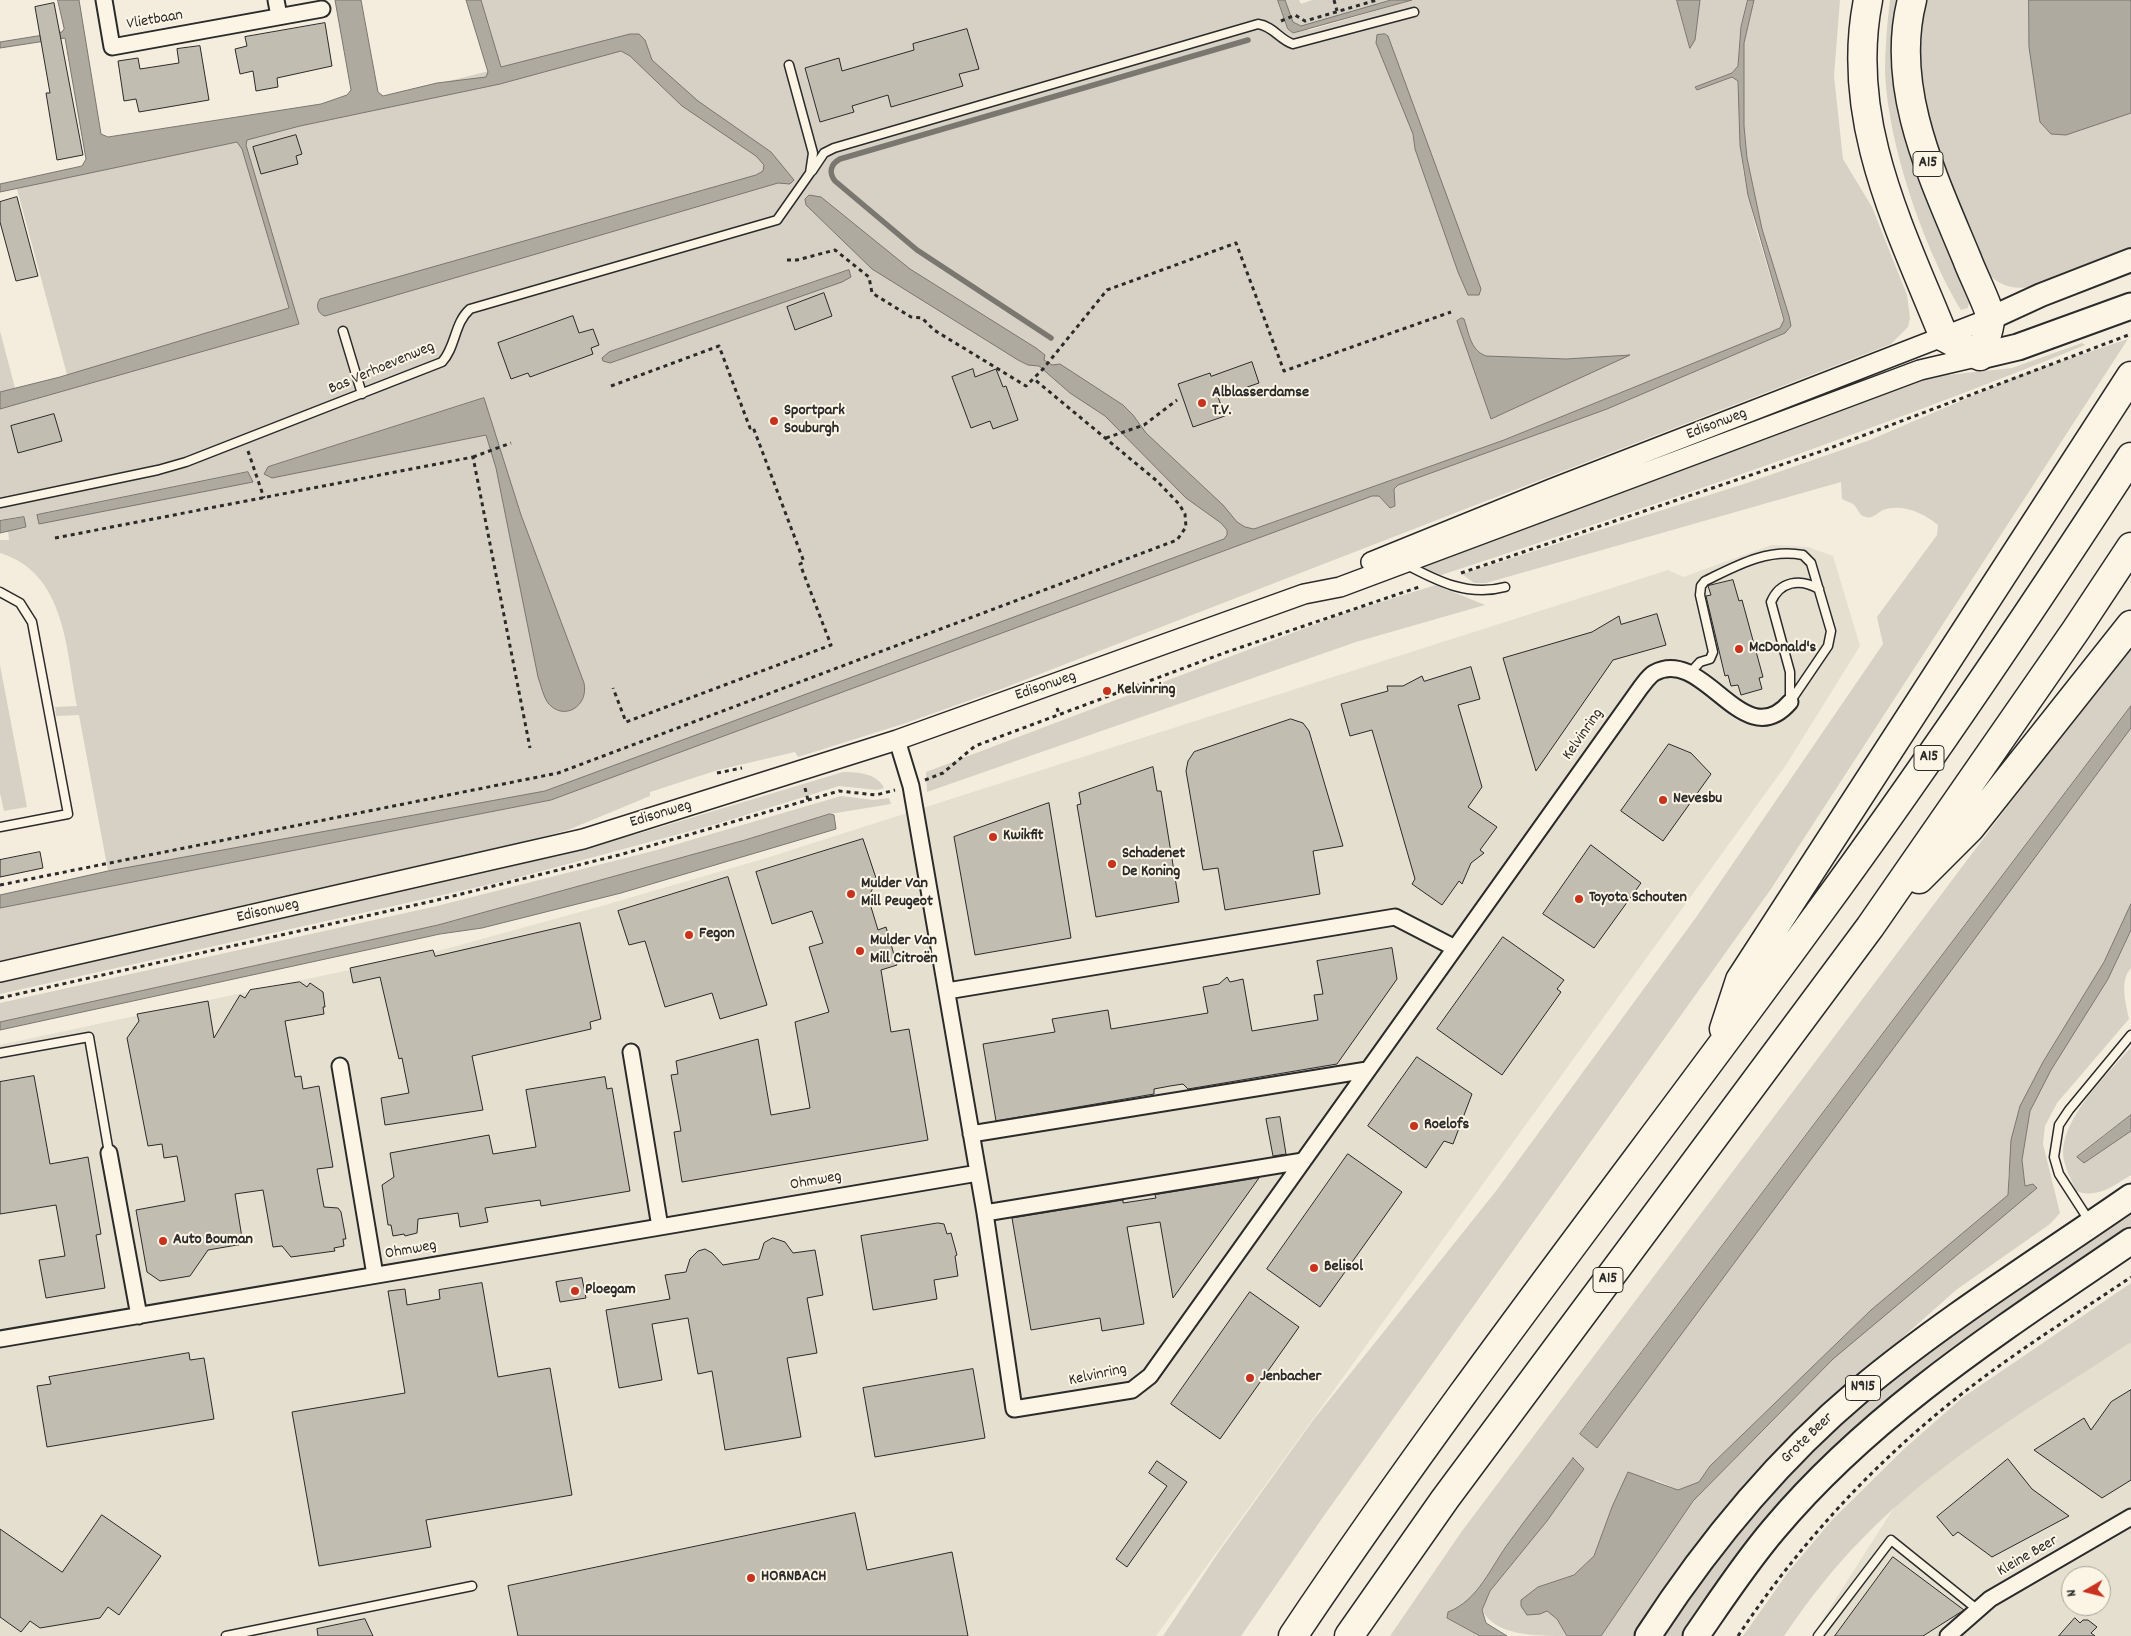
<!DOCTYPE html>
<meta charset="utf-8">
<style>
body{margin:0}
#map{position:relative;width:2131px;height:1636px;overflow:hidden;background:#f4edde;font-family:Dekko,sans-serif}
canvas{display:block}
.north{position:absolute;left:2061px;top:1566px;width:50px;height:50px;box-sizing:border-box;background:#fcf5e5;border:1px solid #a8a49b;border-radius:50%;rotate:262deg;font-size:14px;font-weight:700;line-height:20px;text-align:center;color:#2b2b2b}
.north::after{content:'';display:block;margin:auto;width:18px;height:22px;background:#c8321e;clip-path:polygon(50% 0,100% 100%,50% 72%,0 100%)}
</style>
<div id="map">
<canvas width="2131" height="1636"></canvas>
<div class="north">N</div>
</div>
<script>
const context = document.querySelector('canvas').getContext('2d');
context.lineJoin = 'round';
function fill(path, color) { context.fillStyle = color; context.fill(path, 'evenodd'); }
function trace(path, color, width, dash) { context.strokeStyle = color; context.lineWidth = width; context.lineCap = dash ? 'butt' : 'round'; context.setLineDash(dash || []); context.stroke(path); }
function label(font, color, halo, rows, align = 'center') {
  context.font = font + ' Dekko,sans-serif'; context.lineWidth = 4; context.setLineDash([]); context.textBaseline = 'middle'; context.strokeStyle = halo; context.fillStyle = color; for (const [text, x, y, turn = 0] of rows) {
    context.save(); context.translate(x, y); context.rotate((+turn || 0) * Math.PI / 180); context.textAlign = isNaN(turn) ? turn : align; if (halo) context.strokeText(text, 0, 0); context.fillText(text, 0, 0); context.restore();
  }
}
const built = new Path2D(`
 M1772 545 1808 547 1833 556 1860 646 1786 765 1156 1636H0V1045L442 950 598 907 763 859 1668 570 1683 577Z
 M2131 1321V1636H1812L1909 1484ZM2071 1576H2101V1606H2071Z`);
const green = new Path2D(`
 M481 0H1278L1288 29 1310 30 1412 0H1677L1695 40 1700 0H1748L1741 27 1738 66 1732 73 1695 87 1697 90 1732 77 1738 81 1743 170 1755 225 1784 323 1780 328 1504 440 1254 529 545 791 108 871 79 715 56 716 55 707 77 706C66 650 66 573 0 553V540H9L8 531 26 528 24 517 0 521V402L69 382 17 189 501 68Z
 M1285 0H1299L1301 4 1312 0H1391L1301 26 1293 22Z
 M1754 0H1840L1834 76 1843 159 1872 207 1907 295 1910 318 1908 327 1891 344 996 691 906 723 798 757 795 752 718 770 650 792V796L568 830 433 866 0 961V908L551 800 1372 496H1379L1390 508 1395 506 1394 489 1398 485 1607 409 1785 333 1789 316 1762 229 1747 158 1744 126V43Z
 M1890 0H1902L1897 24 1970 295 1968 308 1961 310C1924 249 1888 145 1885 72 1885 48 1887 24 1890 0Z
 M1924 0H2131V247L2037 286C2013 291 1998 286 1982 268 1960 211 1932 152 1922 91 1917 61 1920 30 1924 0Z
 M0 331 15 388 0 392Z
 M2128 339 1771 889 1323 1517 1241 1636H1163L1218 1553 1314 1419 1496 1191 1697 916 1883 644 1877 617 1937 535 1938 525C1924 513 1902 503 1883 510 1877 513 1873 519 1866 517 1858 516 1858 507 1853 504 1850 502 1845 501 1842 499L1841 482 1486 583H1474L1462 574 1747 483 1870 440 2023 374Z
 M2082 343 2085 345C1872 432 1655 505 1438 576L1419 567 1519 527 1617 494 1929 377 2012 368Z
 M1436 585 1485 605 1356 642 927 792 926 772 1345 613Z
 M2131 647V706L1580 1434 1597 1448 2131 728V904L2104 962 2043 1062 2008 1175V1195L1871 1310 1710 1466 1699 1482 1678 1490 1656 1480 1612 1507 1594 1556 1574 1575 1538 1587 1546 1610 1557 1619 1567 1636C1536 1636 1495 1636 1482 1610L1490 1591 1547 1521 1584 1469 1573 1458C1552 1486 1530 1513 1510 1541 1491 1566 1479 1600 1448 1612L1447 1618 1480 1636H1390L1462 1531 2044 758 2118 661Z
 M0 665 27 807 4 811 0 793Z
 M843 772C857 772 877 773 884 788L877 790 839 786 720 823 505 881 0 994V982L489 872 644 832Z
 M841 796 874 800 889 798 891 804 830 814 745 840 438 925 0 1022V1003L437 906 657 850Z
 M2131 930V968C2119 981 2126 1004 2129 1019L2057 1103 2045 1126 2043 1144 2060 1213 2050 1224 1956 1290 1847 1387 1680 1567 1636 1636H1601L1693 1501 1832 1359 2025 1186 2022 1160 2030 1111 2050 1070 2108 979Z
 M2131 1047V1115L2103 1136 2084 1163 2131 1131V1175C2113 1186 2097 1199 2076 1191 2071 1179 2064 1167 2063 1154 2062 1117 2108 1074 2131 1047Z
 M2131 1209V1225L2003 1314 1779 1507 1681 1636H1660L1710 1564 1806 1453 1907 1365Z
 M2131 1283V1342C2040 1402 1938 1460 1862 1539 1832 1569 1808 1601 1784 1636H1743L1789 1571 1832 1520 1904 1449 1962 1398Z`);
const water = new Path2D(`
 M58 0H79L101 134 108 137 321 104 347 95 351 90 335 0H361L378 92 383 96 437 83 486 77 488 72 466 0H481L501 67 630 34H639L645 40 652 60 698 101 771 152 794 180 790 184 778 183 325 316C318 314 315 305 320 299L756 175 763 171 764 165 756 156 682 106 630 56 621 51 500 84 300 126 247 140 246 145 299 324 0 409V392L60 377 289 308 242 149 237 142 0 192V184L82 166 86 159 65 38 0 48V42L62 32 64 29Z
 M1278 0H1285L1293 22 1301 26 1391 0H1412L1293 33 1288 29Z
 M1677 0H1700L1695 40 1690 48Z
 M1748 0H1754L1744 43V126L1747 158 1762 229 1789 316 1791 326 1785 333 1607 409 1398 485 1394 489 1395 506 1390 508 1379 496H1372L551 800 0 908V895L108 871 545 791 1224 539 1227 535V530L1221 523 1186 498 1105 416 1070 393 1039 366 1028 365 1018 360 872 269 806 205 805 199 809 195 821 197 910 269 1036 348 1045 355 1044 360 1052 365 1060 364 1123 405 1133 415 1146 433 1223 505 1237 522 1245 527 1254 529 1504 440 1780 328 1784 320 1748 195 1740 145 1738 81 1732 77 1697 90 1695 87 1732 73 1738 66 1741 27Z
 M2029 0H2131V113L2066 135 2051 134 2040 122 2029 47Z
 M1385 34 1388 36 1481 289 1479 295H1468L1458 272 1415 149 1413 134 1376 43 1377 35Z
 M849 270 851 277 842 282 610 363 603 361 602 358 609 352Z
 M1462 318 1464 319C1469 333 1470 350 1486 356L1566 359 1630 355 1491 419 1457 321Z
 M484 398 521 515 584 683C589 706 564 722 548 703 543 696 541 685 538 677L496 468 486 435 272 478 264 474 268 467Z
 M248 472 253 482 39 524 37 515Z
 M24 517 26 527 0 533V521Z
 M2131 706V728L1597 1448 1580 1434Z
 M830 814 834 815 836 829 621 893 482 928 440 934 0 1030V1022L438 925 745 840Z
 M2131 904V930L2108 979 2051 1070 2030 1111 2022 1160 2025 1186 2033 1184 2037 1188 1833 1359 1693 1501 1601 1636H1567L1557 1619 1547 1611 1540 1614 1527 1615 1521 1606V1600L1538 1587 1574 1575 1594 1556 1612 1507 1628 1472 1678 1490 1699 1482 1710 1466 1871 1310 2008 1195 2011 1140 2020 1106 2043 1062 2104 962Z
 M2131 1115V1131L2084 1163 2077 1157Z
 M1573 1458 1584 1469 1547 1521 1490 1591 1482 1610 1486 1623 1507 1636H1480L1447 1618 1448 1612C1479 1600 1491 1566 1510 1541 1530 1513 1552 1486 1573 1458Z`);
const stream = new Path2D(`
 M1051 338 917 250 835 181C828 172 831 164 840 159L1248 40`);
const building = new Path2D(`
 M54 3 83 155 57 160 46 93H50L35 7Z
 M325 23 332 66 277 78 278 87 256 91 253 71 240 74 235 49 247 46 245 37Z
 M967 29 979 69 959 74 963 86 891 107 888 95 852 106 854 112 820 122 805 68 839 58 842 71 914 50 913 44Z
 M200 46 209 100 139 112 136 99 124 101 118 61 138 58 140 69 179 63 177 49Z
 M296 135 302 154 296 156 298 164 261 174 253 147Z
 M17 197 38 276 16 281 0 222V202Z
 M824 293 832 316 795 330 787 307Z
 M573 316 579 333 593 329 599 345 591 348 593 354 530 377 528 373 511 379 498 343Z
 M1252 362 1259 383 1218 397 1225 416 1193 427 1178 384 1210 373 1211 376Z
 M973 369 975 377 996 369 1003 387 1006 386 1018 420 993 429 990 421 971 428 952 377Z
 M54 414 62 441 18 453 11 426Z
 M1733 580 1739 601 1742 600 1763 677 1759 678 1762 689 1741 695 1738 685 1731 686 1728 675 1725 676 1706 596 1711 595 1708 586Z
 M1657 614 1666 645 1613 660 1536 771 1503 658 1592 632 1619 616 1621 624Z
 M1471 667 1480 699 1458 705 1482 787 1468 807 1497 827 1480 850 1484 853 1471 863 1462 884 1459 881 1442 905 1412 884 1415 879 1372 730 1350 736 1341 704 1388 691 1387 686H1403L1422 676 1424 681Z
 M1291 719 1303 723 1309 731 1343 846 1313 851 1320 894 1225 910 1218 868 1203 870 1186 771 1188 761 1194 752Z
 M1669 744 1691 753 1711 774 1663 841 1621 811Z
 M1153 767 1157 791H1161L1179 902 1096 917 1077 805 1081 804 1079 793Z
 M1049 803 1071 938 975 955 954 837Z
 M863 839 877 881 868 897 878 930 886 927 897 965 881 970 891 1032 909 1029 928 1140 682 1182 674 1132 681 1131 671 1075 678 1074 676 1061 758 1039 771 1115 810 1108 795 1022 829 1012 809 947 823 943 812 911 772 924 756 872Z
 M1591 845 1641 883 1594 948 1543 914Z
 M40 852 43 868 0 877V860Z
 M728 877 767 1005 720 1019 712 993 665 1007 645 941 629 945 618 911Z
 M580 923 601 1019 590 1022 591 1029 472 1056 483 1110 385 1125 381 1098 409 1093 402 1058 399 1059 380 977 353 983 350 968 433 950 435 956Z
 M1503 937 1564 980 1557 989 1561 992 1502 1075 1437 1029Z
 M1392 948 1397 979 1337 1064 1188 1089 1183 1084 1170 1086 1154 1089V1094L996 1121 983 1044 1055 1032 1052 1019 1108 1010 1111 1029 1208 1013 1203 987 1219 984 1227 977 1230 982 1243 979 1252 1031 1318 1020 1314 995 1323 994 1317 961Z
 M300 982 307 987 310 983 323 992 325 1007H323L324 1014 285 1021 295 1077 301 1076 303 1089 319 1086 333 1167 317 1169 324 1207 338 1208 341 1212 346 1239H343L344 1246 334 1248 335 1251 291 1257 282 1246 273 1247 263 1190 235 1194 243 1244 208 1250 190 1276 160 1281 147 1272 136 1210 185 1201 177 1156 164 1158 162 1144 148 1146 127 1038 139 1021 137 1014 208 1001 214 1038 240 995 245 998 250 990Z
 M1417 1057 1472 1094 1453 1144 1444 1141 1426 1168 1368 1126Z
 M34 1076 50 1164 88 1157 101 1234 96 1235 105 1288 46 1298 39 1260 65 1256 56 1205 0 1214V1082Z
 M605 1077 607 1089 612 1088 630 1191 541 1206 540 1200 485 1208 488 1222 460 1227 458 1213 418 1219 417 1233 405 1236 404 1234 393 1236 391 1225H388L382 1185 394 1177 390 1153 489 1135 493 1154 536 1147 526 1090Z
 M1280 1117 1286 1154 1273 1156 1266 1119Z
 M1348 1154 1402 1192 1320 1307 1267 1269Z
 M1259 1178 1173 1298 1160 1222 1127 1227 1144 1324 1102 1331 1100 1318 1031 1330 1012 1218 1123 1200V1203L1156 1198 1155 1195Z
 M938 1223 944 1224 947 1234 951 1233 957 1255 955 1256 958 1276 934 1280 937 1299 873 1310 861 1236Z
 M773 1238 785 1242 793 1253 815 1250 823 1295 807 1298 817 1353 787 1358 801 1437 725 1450 712 1371 698 1374 688 1318 652 1324 662 1380 619 1388 606 1310 670 1299 665 1275 686 1272 690 1259 698 1251 705 1249 712 1253 723 1265 740 1262 759 1259 764 1243Z
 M582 1278 586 1298 560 1302 556 1282Z
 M482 1283 498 1377 550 1368 572 1495 426 1520 431 1547 319 1566 292 1412 405 1393 388 1291 405 1289 407 1305 440 1299 439 1290Z
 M1250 1292 1299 1327 1220 1439 1171 1404Z
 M189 1353 190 1360 204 1358 214 1419 47 1447 37 1386 51 1384 49 1377Z
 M973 1369 985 1438 875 1457 863 1388Z
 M2131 1390V1480L2102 1498 2034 1450 2084 1418 2091 1430 2111 1402Z
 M2008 1459 2032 1489 2069 1516 1992 1557 1958 1532 1953 1536 1937 1517Z
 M1157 1461 1187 1482 1127 1567 1116 1559 1167 1486 1149 1473Z
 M855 1513 867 1570 952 1552 968 1636H518L508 1586Z
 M102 1515 161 1556 119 1615 108 1607 100 1618 40 1628 30 1621 21 1632 0 1617V1529L62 1572Z
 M1893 1557 1964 1610 1923 1636H1835Z
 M2075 1618 2080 1623 2083 1620H2088L2097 1627 2091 1633 2095 1636H2059Z
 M365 1619 373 1636H318L317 1629Z`);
const path = new Path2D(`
 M1334 0 1337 11
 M1281 21 1295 15 1305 21 1377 0
 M787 260H797L835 250 869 277 872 293 911 317 922 318 934 330 1026 386 1043 369 1107 290 1236 243 1284 371 1451 312
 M611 386 719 346 750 428 753 427 804 562 800 564 831 645 626 722 613 688
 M1106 438 1144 425 1177 400
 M248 451 264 498
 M473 457 511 443
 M55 538 473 457 530 748
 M1461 573 1825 450 2131 334
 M1057 708 1059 714
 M717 773 742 768
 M925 780 943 773 975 746 1224 653 1422 586
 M805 788 808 800
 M0 885 558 773 1177 540 1186 527 1185 514 1179 504 1157 481 1034 379
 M0 998 433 901 619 855 839 791 876 795 895 790
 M1738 1636C1801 1541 1881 1455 1972 1386 2023 1347 2078 1313 2131 1277`);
const service = new Path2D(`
 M812 171 824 153 834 148 1258 24C1273 26 1280 40 1293 44L1414 12
 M343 331 362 394
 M0 503 158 470 186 462 442 362C456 347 454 323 470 309L777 220 810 173 813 153 789 65
 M1405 564C1437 581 1468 597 1505 587
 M0 592 20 603 32 622 68 814 0 827
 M1690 673 1700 662 1710 659 1713 652 1700 595 1701 586 1705 581C1736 566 1767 548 1803 555L1811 563 1831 631 1828 646 1790 702V672L1771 602C1780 581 1800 578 1819 589
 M0 1053 89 1037 109 1153
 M2090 1222 2059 1174 2054 1157 2059 1125 2069 1110 2131 1035
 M226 1636 472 1586
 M1818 1636 1891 1540 1978 1610`);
const minor = new Path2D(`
 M104 0 112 47 322 9
 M276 0 279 16
 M897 740 911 786 985 1213 1014 1409 1132 1390 1150 1376 1641 687C1645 682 1649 676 1654 673 1704 645 1743 757 1790 702
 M947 991 1395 917 1455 948
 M631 1052 660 1227
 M340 1066 375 1275
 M971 1134 1367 1070
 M109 1153 139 1316
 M985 1213 1303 1161
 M0 1339 978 1173
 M1948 1636 1990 1599 2131 1517`);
const tertiary = new Path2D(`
 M1371 562 1551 489 1991 318
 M0 972 583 839 897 740 1304 594 1340 587 1920 370 1980 356`);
const secondary = new Path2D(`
 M1991 318 2041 295 2131 260`);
const primary = new Path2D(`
 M1980 356 2018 347 2131 306
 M1648 1636C1707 1545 1777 1460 1860 1390 1944 1320 2040 1260 2131 1197
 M1696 1636C1721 1600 1745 1563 1774 1529 1873 1411 2004 1328 2131 1241`);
const motorway = new Path2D(`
 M1868 0C1844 121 1900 228 1944 337L1980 356C1983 345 1990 331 1990 319 1991 310 1971 271 1967 259 1934 179 1889 89 1912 0
 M1919 879 1970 828 2131 625
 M1724 1029 1740 980 2131 376
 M1293 1636C1459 1388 1644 1154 1819 913 1928 764 2031 611 2131 457
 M1349 1636 1445 1499 1870 927 2076 630 2131 547`);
const markers = [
 [1202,403,5,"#c8321e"],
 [774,421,5,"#c8321e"],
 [1739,649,5,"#c8321e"],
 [1107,691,5,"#c8321e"],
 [1663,800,5,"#c8321e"],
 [993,837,5,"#c8321e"],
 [1112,864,5,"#c8321e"],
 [851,894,5,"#c8321e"],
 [1579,899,5,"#c8321e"],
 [689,935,5,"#c8321e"],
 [860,951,5,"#c8321e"],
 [1414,1126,5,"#c8321e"],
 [163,1241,5,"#c8321e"],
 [1314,1268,5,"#c8321e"],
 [575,1291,5,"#c8321e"],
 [1250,1378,5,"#c8321e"],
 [751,1578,5,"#c8321e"]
];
const shields = [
 [1928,164,30],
 [1929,758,30],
 [1608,1280,30],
 [1863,1388,35]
];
const shieldNames = [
 ["A15",1928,164],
 ["A15",1929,758],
 ["A15",1608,1280],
 ["N915",1863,1388]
];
const streetNames = [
 ["Vlietbaan",155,21,-10],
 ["Bas Verhoevenweg",382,369,-23],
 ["Edisonweg",1717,425,-21],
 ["Edisonweg",1046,687,-19],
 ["Kelvinring",1584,735,-55],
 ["Edisonweg",661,815,-17],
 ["Edisonweg",268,912,-13],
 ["Ohmweg",816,1182,-10],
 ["Ohmweg",411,1251,-10],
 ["Kelvinring",1098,1376,-12],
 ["Grote Beer",1808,1439,-44],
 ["Kleine Beer",2028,1557,-30]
];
const poiNames = [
 ["Alblasserdamse",1212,394],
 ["T.V.",1212,412],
 ["Sportpark",784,412],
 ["Souburgh",784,430],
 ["McDonald's",1749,649],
 ["Kelvinring",1117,691],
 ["Nevesbu",1673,800],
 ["Kwikfit",1003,837],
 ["Schadenet",1122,855],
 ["De Koning",1122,873],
 ["Mulder Van",861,885],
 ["Mill Peugeot",861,903],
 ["Toyota Schouten",1589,899],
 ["Fegon",699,935],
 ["Mulder Van",870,942],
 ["Mill Citroën",870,960],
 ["Roelofs",1424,1126],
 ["Auto Bouman",173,1241],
 ["Belisol",1324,1268],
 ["Ploegam",585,1291],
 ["Jenbacher",1260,1378],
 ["HORNBACH",761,1578]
];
fill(built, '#e5dfd0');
fill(green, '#d6d1c4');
fill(water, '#afaaa0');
trace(water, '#7a7771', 1);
trace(stream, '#7a7771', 5.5);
fill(building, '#c2bdb1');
trace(building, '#2b2b2b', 1);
trace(service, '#2b2b2b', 11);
trace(minor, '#2b2b2b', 19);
trace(tertiary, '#2b2b2b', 22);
trace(secondary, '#2b2b2b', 26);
trace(primary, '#2b2b2b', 29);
trace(motorway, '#2b2b2b', 31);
trace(path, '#2b2b2b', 3, [4, 4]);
trace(service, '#fcf5e5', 8);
trace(minor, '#fcf5e5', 15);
trace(tertiary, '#fcf5e5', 19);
trace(secondary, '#fcf5e5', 22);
trace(primary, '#fcf5e5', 25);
trace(motorway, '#fcf5e5', 28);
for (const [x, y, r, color] of markers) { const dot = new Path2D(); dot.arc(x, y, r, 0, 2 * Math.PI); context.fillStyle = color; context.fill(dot); trace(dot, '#fcf5e5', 2); }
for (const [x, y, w] of shields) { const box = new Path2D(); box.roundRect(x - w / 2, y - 12.5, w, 25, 4); context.fillStyle = '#fcf5e5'; context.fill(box); trace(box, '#2b2b2b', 1); }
label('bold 15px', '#2b2b2b', null, shieldNames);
label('16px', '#2b2b2b', '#fcf5e5', streetNames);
label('bold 16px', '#2b2b2b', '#fcf5e5', poiNames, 'left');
</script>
